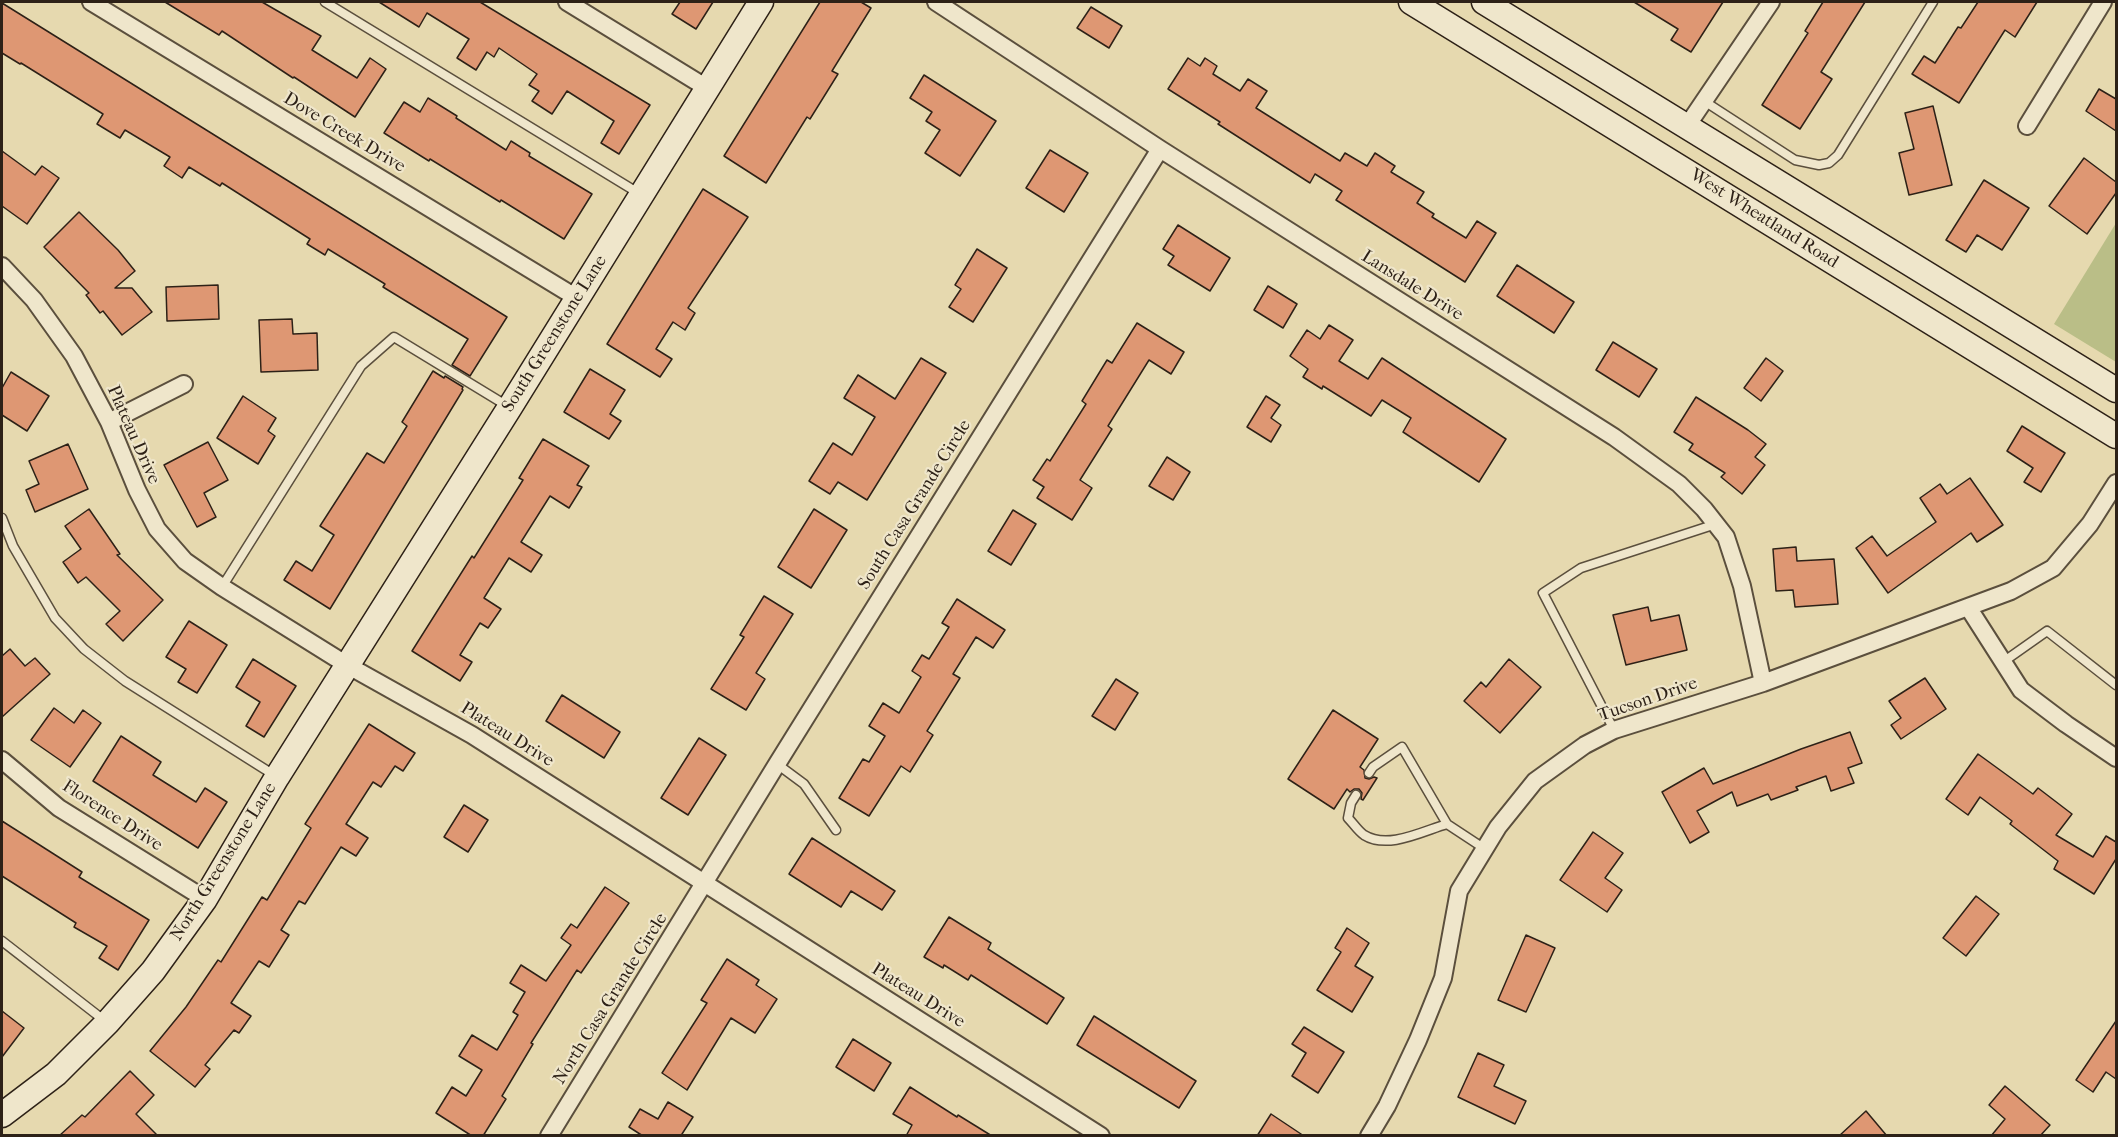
<!DOCTYPE html>
<style>
body{margin:0}
#map{position:relative;width:2118px;height:1137px;overflow:hidden;background:#e6d9af;font-family:"IM FELL French Canon",serif}
canvas{display:block}
.frame{position:absolute;inset:0;border:3px solid #2d2117;pointer-events:none}
</style>
<div id="map">
<canvas width="2118" height="1137"></canvas>
<div class="frame"></div>
</div>
<script>
const context = document.querySelector('canvas').getContext('2d');
context.lineJoin = 'round';
function fill(path, color) { context.fillStyle = color; context.fill(path, 'evenodd'); }
function trace(path, color, width, dash) { context.strokeStyle = color; context.lineWidth = width; context.lineCap = dash ? 'butt' : 'round'; context.setLineDash(dash || []); context.stroke(path); }
function label(font, color, halo, rows, align = 'center') {
  context.font = font + ' "IM FELL French Canon",serif'; context.lineWidth = 4.5; context.setLineDash([]); context.textBaseline = 'middle'; context.strokeStyle = halo; context.fillStyle = color; for (const [text, x, y, turn = 0] of rows) {
    context.save(); context.translate(x, y); context.rotate((+turn || 0) * Math.PI / 180); context.textAlign = isNaN(turn) ? turn : align; if (halo) context.strokeText(text, 0, 0); context.fillText(text, 0, 0); context.restore();
  }
}
const green = new Path2D(`
 M2116 223V362L2054 324Z`);
const building = new Path2D(`
 M165 2H262L321 36 312 50 357 78 370 58 386 69 355 117 294 77 293 78 222 31 219 35Z
 M379 2H480L650 105 619 154 601 143 614 121 567 91 552 114 532 101 539 91 529 85 537 74 499 48 494 57 487 52 476 70 457 58 469 39 427 13 419 27Z
 M680 2H713L696 29 672 14Z
 M820 2H861L871 8 832 71 838 74 810 119 807 117 766 183 724 156Z
 M1634 2H1723L1691 52 1671 40 1678 29Z
 M1823 2H1865L1821 72 1832 79 1800 129 1762 105 1808 33 1805 31Z
 M1978 2H2037L2015 37 2005 30 1959 103 1912 74 1924 56 1935 63 1958 27 1961 28Z
 M2 3 507 317 470 376 452 365 468 339 383 287 385 284 328 249 325 255 307 244 310 239 222 183 220 186 189 167 182 178 164 166 170 157 125 130 120 138 97 124 103 114 21 63 20 64 2 53Z
 M1091 7 1122 26 1109 48 1077 28Z
 M1188 58 1200 66 1205 58 1217 66 1213 74 1240 91 1248 79 1267 91 1256 108 1340 161 1345 153 1367 166 1375 153 1395 166 1391 172 1424 192 1417 203 1434 214 1432 217 1466 238 1477 221 1496 233 1465 282 1336 200 1342 191 1315 174 1310 183 1218 124 1220 122 1168 89Z
 M924 75 996 121 960 176 925 153 940 130 926 121 932 112 910 98Z
 M2099 89 2116 99V131L2086 111Z
 M428 98 457 116 456 118 506 150 511 141 530 153 529 156 592 194 564 239 501 200 500 202 430 159 429 161 384 133 404 102 420 112Z
 M1933 106 1952 185 1909 195 1899 153 1914 149 1905 113Z
 M1050 150 1088 173 1064 212 1026 188Z
 M2 151 35 175 42 166 59 178 27 224 2 206Z
 M2084 158 2116 182V193L2087 234 2049 206Z
 M1984 180 2029 208 2002 250 1977 235 1966 252 1946 240Z
 M703 189 748 217 688 308 695 313 685 330 673 322 656 349 672 359 660 377 607 344Z
 M79 212 118 250 135 271 115 288H132L152 312 122 335 103 311 100 313 86 295 89 293 44 247Z
 M1178 225 1230 258 1210 291 1168 265 1174 256 1163 249Z
 M977 249 1007 268 973 322 949 307 961 289 955 285Z
 M1517 265 1574 302 1554 333 1497 296Z
 M218 285 219 319 167 321 166 287Z
 M1268 286 1297 304 1283 328 1254 310Z
 M292 319 293 334 317 333 318 370 261 372 259 320Z
 M1137 323 1184 352 1171 374 1149 360 1108 426 1112 429 1080 480 1092 488 1072 520 1037 498 1044 487 1033 480 1047 459 1050 461 1086 404 1082 401 1107 360 1112 363Z
 M1329 325 1353 340 1339 361 1368 379 1382 358 1506 439 1479 482 1403 432 1411 418 1382 400 1371 416 1323 386 1322 389 1303 377 1308 369 1290 356 1307 330 1320 339Z
 M1613 342 1657 369 1639 397 1596 370Z
 M921 358 946 373 867 500 838 482 830 494 809 481 833 443 852 455 875 417 844 398 858 375 895 399Z
 M1766 358 1783 371 1761 401 1744 388Z
 M590 369 625 390 610 414 621 421 609 439 564 412Z
 M433 371 444 378 445 376 463 387 462 389 463 390 330 609 284 580 296 561 312 571 334 535 320 526 367 453 384 463 407 426 402 422Z
 M11 372 49 396 27 431 2 415V388Z
 M243 396 276 418 268 431 275 436 258 464 217 438Z
 M1266 396 1280 405 1271 418 1281 425 1271 442 1247 427Z
 M1696 397 1748 430 1766 444 1755 457 1765 465 1742 494 1721 477 1725 473 1689 450 1693 444 1674 432Z
 M2022 426 2065 453 2041 492 2024 482 2033 468 2007 451Z
 M543 439 589 466 577 485 582 487 569 508 550 496 521 542 542 555 531 572 509 558 484 598 501 609 488 628 480 623 460 655 472 662 460 681 412 651 472 556 474 558 523 480 519 478Z
 M208 442 228 480 204 493 216 517 197 527 164 465Z
 M68 444 88 489 35 512 26 490 39 484 29 461Z
 M1167 457 1190 472 1173 500 1149 486Z
 M1970 478 2003 525 1977 542 1971 533 1888 593 1856 548 1872 536 1887 556 1936 522 1920 498 1940 484 1947 494Z
 M89 509 120 554 117 555 163 600 123 641 106 624 120 611 86 577 78 583 63 562 81 549 65 526Z
 M814 509 847 530 811 588 778 567Z
 M1013 510 1036 524 1011 565 988 551Z
 M1796 547 1797 561 1834 559 1838 604 1795 607 1793 590 1776 591 1773 549Z
 M764 596 793 614 756 673 765 679 746 710 711 689 744 637 740 635Z
 M957 599 1005 630 993 648 976 637 953 674 960 678 927 731 933 735 910 772 901 766 869 816 839 798 863 759 869 762 885 736 869 726 883 703 899 713 921 677 912 671 922 655 929 659 949 627 942 623Z
 M1648 607 1651 621 1679 615 1687 650 1626 665 1613 615Z
 M189 621 227 645 197 693 178 682 186 669 166 657Z
 M10 649 25 666 35 658 50 674 2 717V656Z
 M253 659 296 686 264 737 246 726 260 702 236 687Z
 M1509 659 1541 687 1500 733 1464 701 1481 682 1486 687Z
 M1925 678 1946 709 1901 739 1891 725 1901 718 1889 701Z
 M1116 679 1138 693 1115 730 1092 716Z
 M562 695 620 732 604 758 546 721Z
 M54 708 74 723 83 710 101 723 70 767 31 740Z
 M1333 710 1378 739 1360 767 1364 770 1365 778 1369 779 1374 777 1377 778 1363 800 1361 799 1362 793 1359 789H1354L1350 792 1347 789 1334 809 1288 779Z
 M369 724 415 753 403 771 395 766 381 787 373 782 346 824 368 838 356 856 341 847 305 904 299 901 281 930 289 935 269 967 259 961 231 1003 251 1016 239 1033 234 1030 205 1065 210 1069 195 1087 150 1051 186 1007 218 960 221 962 262 897 267 900 311 828 305 824Z
 M1850 732 1862 763 1848 768 1854 783 1831 791 1826 776 1796 787 1798 790 1771 800 1768 794 1737 806 1732 792 1697 811 1709 832 1690 843 1662 792 1704 768 1713 784 1801 749Z
 M121 736 161 762 153 775 196 802 205 788 227 802 198 848 93 781Z
 M699 738 726 755 688 815 661 798Z
 M1978 754 2033 794 2038 788 2072 814 2056 835 2093 857 2106 836 2116 842V859L2094 894 2054 869 2058 861 2010 824 2012 821 1980 797 1968 815 1946 799Z
 M464 805 488 820 468 852 444 837Z
 M2 821 82 872 79 877 149 920 118 970 99 958 107 946 74 927 76 923 2 876Z
 M1593 832 1623 853 1605 878 1622 890 1607 912 1560 880Z
 M812 838 895 891 882 910 851 891 841 907 789 874Z
 M605 887 629 903 581 973 577 970 531 1043 533 1044 502 1096 506 1099 483 1136H472L436 1113 452 1087 466 1096 482 1070 459 1056 472 1035 497 1050 518 1015 513 1012 525 992 510 983 521 965 546 981 571 945 561 938 571 924 577 928Z
 M1976 896 1999 914 1966 956 1943 938Z
 M949 917 991 943 988 949 1064 998 1047 1024 971 975 968 980 944 965 943 968 924 957Z
 M1347 928 1369 943 1355 966 1373 977 1352 1012 1317 990 1341 952 1335 948Z
 M1526 935 1555 948 1526 1012 1498 1000Z
 M727 959 759 980 756 985 777 999 755 1033 731 1018 687 1090 662 1073 707 1003 701 1000Z
 M2 1011 24 1028 2 1057Z
 M1094 1016 1196 1081 1179 1108 1077 1045Z
 M2116 1021V1079L2106 1072 2093 1092 2076 1080Z
 M1304 1027 1344 1052 1318 1093 1292 1076 1306 1053 1292 1044Z
 M853 1039 891 1063 874 1091 836 1067Z
 M1478 1053 1504 1065 1494 1086 1526 1101 1515 1124 1458 1097Z
 M130 1071 154 1095 136 1114 158 1136H59L82 1115 85 1117Z
 M2005 1086 2050 1125 2040 1136H1991L2005 1119 1989 1105Z
 M910 1087 957 1117 958 1115 992 1136H906L912 1125 893 1114Z
 M668 1102 693 1117 682 1134 685 1136H643L629 1127 640 1109 658 1119Z
 M1866 1111 1887 1136H1839Z
 M1271 1114 1304 1136H1257Z`);
const lane = new Path2D(`
 M325 2 640 194
 M1704 101 1795 160 1819 165 1829 163 1838 155 1933 2
 M2 518 13 546 55 618 84 649 125 681 274 775
 M222 587 361 366 394 337 509 407
 M2003 662 2047 631 2116 685
 M1614 730 1543 593 1581 568 1716 524
 M777 764 804 784 836 830
 M1369 773 1373 767 1402 747 1447 824 1485 849
 M1356 795 1351 803 1348 818C1353 823 1358 831 1364 835 1388 850 1423 831 1447 824
 M2 941 105 1021`);
const street = new Path2D(`
 M91 2 577 298
 M567 2 707 88
 M936 2 1160 149 1614 437 1679 484 1704 509 1726 537 1742 586 1763 683
 M1687 126 1771 2
 M2027 126 2103 2
 M2 266 34 300 74 356 109 422 137 490 157 529 185 561 222 587 347 665 472 735 1101 1136
 M109 422 184 384
 M1968 607 2021 690 2066 724 2116 758
 M2 760 59 808 205 899
 M549 1136 777 764 1160 149
 M1369 1136 1387 1106 1418 1040 1443 978 1459 891 1498 827 1535 781 1585 745 1614 730 1763 683 2011 591 2053 568 2090 524 2116 483`);
const secondary = new Path2D(`
 M1411 2 2116 436
 M1484 2 2116 390
 M2 1115 56 1074 107 1023 153 971 205 899 277 777 510 407 761 2`);
const streetNames = [
 ["Dove Creek Drive",344,133,31],
 ["West Wheatland Road",1764,219,32],
 ["Lansdale Drive",1412,286,32],
 ["South Greenstone Lane",555,334,-58],
 ["Plateau Drive",133,435,66],
 ["South Casa Grande Circle",915,505,-58],
 ["Tucson Drive",1648,700,-19],
 ["Plateau Drive",507,735,32],
 ["Florence Drive",112,816,33],
 ["North Greenstone Lane",224,862,-58],
 ["Plateau Drive",918,996,32],
 ["North Casa Grande Circle",611,999,-58]
];
fill(green, '#babe87');
fill(building, '#de9773');
trace(building, '#2d2117', 1.5);
trace(lane, '#5b4f3d', 11);
trace(street, '#5b4f3d', 20);
trace(secondary, '#2d2117', 27);
trace(lane, '#efe6cb', 8);
trace(street, '#efe6cb', 16);
trace(secondary, '#efe6cb', 24);
label('18px', '#2d2117', '#efe6cb', streetNames);
</script>
